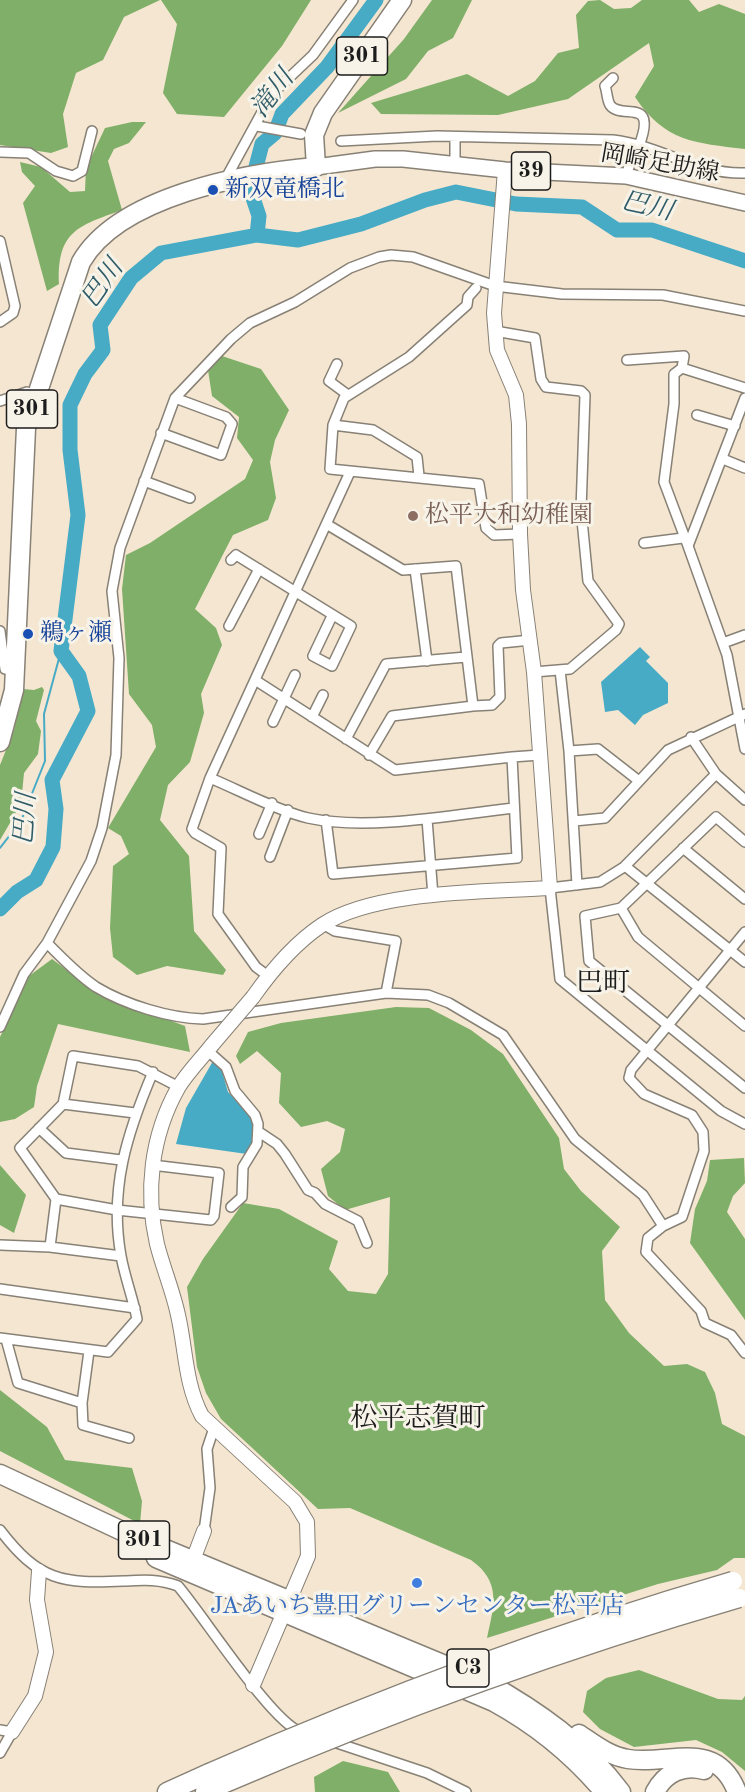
<!DOCTYPE html>
<meta charset="utf-8">
<style>
body{margin:0}
canvas{display:block;background:#f4e6d0}
</style>
<canvas width="745" height="1792"></canvas>
<script>
const context = document.querySelector('canvas').getContext('2d');
context.lineJoin = 'round';
function fill(path, color) { context.fillStyle = color; context.fill(path, 'evenodd'); }
function trace(path, color, width, dash) { context.strokeStyle = color; context.lineWidth = width; context.lineCap = dash ? 'butt' : 'round'; context.setLineDash(dash || []); context.stroke(path); }
function label(font, color, halo, rows, align = 'center') {
  context.font = font + ' "Old Standard TT","Noto Serif JP",serif'; context.lineWidth = 6; context.setLineDash([]); context.textBaseline = 'middle'; context.strokeStyle = halo; context.fillStyle = color; for (const [text, x, y, turn = 0] of rows) {
    context.save(); context.translate(x, y); context.rotate((+turn || 0) * Math.PI / 180); context.textAlign = isNaN(turn) ? turn : align; if (halo) context.strokeText(text, 0, 0); context.fillText(text, 0, 0); context.restore();
  }
}
const forest = new Path2D(`
 M0 0H160L124 17 103 60 76 73 63 114 68 147 51 153 0 145Z
 M161 0H311L282 46 224 117 177 114 163 93 177 24Z
 M432 0H472L453 38 428 51 406 79 338 113 404 39Z
 M600 0 614 9 631 8 642 0H689L699 12 719 4 745 14V149C695 143 665 142 635 97L654 66 649 43 568 99 498 115 381 114 371 103 467 74 508 96 535 81 558 53 579 48 576 15 588 1Z
 M132 122H146L129 143 114 149 108 161 122 210C78 226 57 231 59 284L47 291 23 203 35 186 22 172 20 162 41 167 70 192 85 191 86 168 105 128Z
 M222 356 261 369 289 410 275 440 270 462 276 498 268 520 233 535 195 609 216 628 222 645 201 694 204 713 190 762 168 785 160 820 189 856 194 931 226 970 223 975 167 966 137 975 113 957 110 928 113 866 129 854 121 836 108 828 156 747 152 725 129 694 122 589 126 555 150 543 245 479 253 460 237 438 239 417 212 396 208 370Z
 M42 687 44 690 36 721 41 731 38 754 24 773 21 804 0 840V765L14 730 23 689 34 690Z
 M52 959 99 994 185 1026 190 1052 58 1024 37 1086 34 1107 15 1119 0 1122V1037L29 976Z
 M396 1007 429 1008 471 1030 503 1054 559 1138 564 1169 581 1191 620 1227 602 1251 605 1300 629 1333 664 1366 687 1364 705 1372 715 1393 722 1424 745 1436V1558H734L717 1570 658 1584 487 1638C494 1606 502 1582 471 1560L350 1508 318 1509 221 1419 206 1393 197 1367 187 1287 203 1259 243 1203 279 1209 338 1241 329 1269 348 1291 376 1294 388 1274 390 1197 345 1210 328 1196 321 1169 340 1152 345 1129 327 1121 301 1127 279 1103 281 1073 257 1051 240 1064 236 1056 248 1032 281 1023Z
 M744 1158 745 1183 733 1196 727 1212 745 1239V1320L690 1243 695 1209 707 1181 710 1160Z
 M0 1165 26 1195 14 1233 0 1225Z
 M0 1390 47 1427 65 1460 132 1468 142 1501 140 1524 0 1451Z
 M639 1670 718 1699 742 1700 745 1696V1771L722 1752 696 1740 634 1747 600 1729 583 1712 587 1691 606 1678Z
 M343 1761 388 1772 400 1792H315L314 1777Z`);
const water = new Path2D(`
 M640 647 650 657 646 661 668 683V703L643 715 635 725 618 710 605 712 601 682Z
 M213 1061 221 1068 228 1092 253 1118V1140L247 1154 176 1144 186 1108Z`);
const stream = new Path2D(`
 M0 848 21 821 45 761 44 714 61 651`);
const river = new Path2D(`
 M257 235 259 216 252 195V182L262 144 275 133 282 114 327 67 376 0
 M0 909 17 892 36 880 53 847 56 809 52 780 88 711 79 676 61 651 78 515 70 450V405L85 374 103 350 100 325 131 278 161 253 257 235 298 240 361 224 425 200 456 192 516 204 582 207 617 230H652L745 261`);
const street = new Path2D(`
 M613 78 605 86C607 91 607 100 610 105 621 121 658 95 639 146
 M257 126 301 134
 M341 141 437 136 613 140C659 145 698 175 745 173
 M0 152 29 153 56 171 73 176 82 171 92 131
 M455 164V137
 M626 176 636 145
 M225 180 272 94 313 55 353 0
 M0 241 15 306 13 313 0 322
 M495 331 535 338 541 379 546 387 581 391 585 395 581 510 588 581 619 624 616 630 570 669 534 672
 M627 360 684 356 682 368 745 388
 M337 364 329 381 348 395
 M682 368 674 374V404L664 482 688 546
 M745 398 688 546 727 655 745 749
 M0 401 27 392 35 395
 M697 415 735 426
 M333 425 344 398 409 357 467 305 468 297 476 288
 M161 433 221 455 232 424 226 417 175 398
 M723 459 745 468
 M419 476 417 457 373 430 333 425 330 469 479 484 486 528 494 535 520 534
 M144 481 190 498
 M328 525 403 570 456 566 473 706 392 716 369 755
 M644 543 683 538
 M231 560 236 555 351 626 332 666 313 656 332 616
 M415 569 427 661
 M229 626 259 569
 M0 631 5 669 15 670
 M723 643 745 635
 M560 670 569 751 577 885
 M255 680 395 770 512 757 517 858 333 874 326 820
 M472 706 492 705 500 697 498 646 501 643 531 640
 M312 717 323 695
 M273 722 295 675
 M691 737 716 774 745 800
 M346 739 386 664 466 657
 M569 751 598 749 639 781
 M512 757 540 755
 M716 774 624 867 600 882 550 888 560 979 721 1111 745 1124
 M210 778C239 790 278 811 308 818 368 831 453 815 514 808
 M427 819 433 896
 M574 821 605 818 668 750 745 714
 M259 834 272 803
 M745 842 716 817 621 908 585 916 589 961 745 1088
 M683 848 745 899
 M270 857 288 810
 M625 866 745 962
 M621 908 638 937 745 1026
 M323 924 335 931 396 941 386 993
 M745 932 631 1070 629 1078 644 1094 692 1115 703 1132 704 1151 682 1217 663 1226 648 1238 646 1252 701 1311 705 1323 731 1335 745 1353
 M47 943C63 959 78 975 96 987 126 1005 169 1018 203 1019L386 993 428 995 449 1003 503 1035 575 1139 643 1195 663 1226
 M268 976 256 967 218 914 221 848 195 833 192 829 210 778 350 472
 M0 1027 24 974 47 943 91 861 102 828 116 755 119 658 112 591 120 548 175 398 231 339 250 323 295 302 350 268 379 257 391 255 413 257 495 286 562 294 663 295 745 311
 M208 1051 226 1067 235 1091 255 1115 258 1124 257 1144 243 1167 242 1197 231 1207
 M63 1104 135 1113
 M39 1128 66 1153 121 1160
 M259 1132 277 1144 285 1154 308 1190 315 1193 325 1204 358 1221 367 1243
 M56 1199 117 1210 211 1220 214 1216 219 1173 152 1165
 M0 1245 50 1247 121 1256
 M50 1247 56 1199 20 1148 63 1104 73 1056 138 1066 179 1087
 M0 1289 135 1308
 M0 1338 108 1352 137 1319C133 1298 125 1278 121 1256 109 1189 127 1133 153 1072
 M6 1339 18 1383 82 1403 89 1351
 M82 1403 83 1425 129 1438
 M0 1530C39 1581 62 1584 124 1581 144 1580 159 1579 178 1586 203 1615 272 1723 301 1732
 M204 1531 210 1488 207 1449 214 1428
 M0 1730 12 1732 0 1753
 M331 1741 427 1773 466 1792`);
const secondary = new Path2D(`
 M253 997C272 970 295 943 322 925 375 890 488 892 550 888L534 672 523 590 520 534 519 424 516 395 497 350 494 313 505 170
 M212 1045C201 1059 187 1073 178 1088 151 1136 145 1192 157 1244 163 1268 173 1291 178 1315 186 1350 185 1384 202 1416L295 1502 307 1522 308 1556 253 1685
 M193 1560 204 1531
 M12 1732 35 1696 46 1652 37 1600 39 1571`);
const primary = new Path2D(`
 M316 167 375 159H403L505 170 626 176 745 203`);
const highway = new Path2D(`
 M0 742 14 690 26 428 81 262C119 196 245 173 316 167L314 135 323 113 402 0
 M0 1474 122 1531 486 1682C538 1711 585 1744 621 1792
 M156 1558 494 1702C536 1725 573 1755 604 1792
 M579 1734C594 1744 609 1756 628 1759 669 1766 716 1737 737 1792
 M167 1792 209 1773
 M205 1792 216 1787
 M655 1792C665 1773 683 1764 704 1770`);
const secondaryBridge = new Path2D(`
 M212 1045 253 997`);
const highwayBridge = new Path2D(`
 M209 1773C380 1698 554 1633 733 1581
 M216 1787C387 1713 560 1650 739 1598`);
const markers = [
 [213,190,6,"#1a4fb4"],
 [413,516,6,"#8d6e63"],
 [28,634,6,"#1a4fb4"],
 [417,1583,6,"#3f7fe0"]
];
const shields = [
 [362,56,51],
 [531,171,39],
 [32,409,51],
 [144,1540,51],
 [468,1668,42]
];
const shieldNames = [
 ["301",362,56],
 ["39",531,171],
 ["301",32,409],
 ["301",144,1540],
 ["C3",468,1668]
];
const streetNames = [
 ["岡崎足助線",660,164,10]
];
const transitNames = [
 ["新双竜橋北",225,190],
 ["鵜ヶ瀬",40,634]
];
const educationNames = [
 ["松平大和幼稚園",425,516]
];
const shopNames = [
 ["JAあいち豊田グリーンセンター松平店",417,1607]
];
const waterNames = [
 ["滝川",273,94,-52],
 ["巴川",647,207,13],
 ["巴川",103,284,-55],
 ["巴川",26,819,-86]
];
const quarterNames = [
 ["巴町",603,984],
 ["松平志賀町",418,1419]
];
fill(forest, '#7faf68');
fill(water, '#47abc6');
trace(stream, '#47abc6', 2);
trace(river, '#47abc6', 15);
trace(street, '#888176', 12);
trace(secondary, '#888176', 16);
trace(primary, '#888176', 18);
trace(highway, '#888176', 21);
trace(street, '#fff', 9);
trace(secondary, '#fff', 14);
trace(primary, '#fff', 15);
trace(highway, '#fff', 18);
trace(secondaryBridge, '#888176', 16, []);
trace(highwayBridge, '#888176', 21, []);
trace(secondaryBridge, '#fff', 14);
trace(highwayBridge, '#fff', 18);
for (const [x, y, r, color] of markers) { const dot = new Path2D(); dot.arc(x, y, r, 0, 2 * Math.PI); context.fillStyle = color; context.fill(dot); trace(dot, '#f7f3e8', 2); }
for (const [x, y, w] of shields) { const box = new Path2D(); box.roundRect(x - w / 2, y - 19, w, 38, 4.5); context.fillStyle = '#f7f3e8'; context.fill(box); trace(box, '#1c1c1c', 1.5); }
label('bold 22px', '#1c1c1c', null, shieldNames);
label('24px', '#1c1c1c', '#f7f3e8', streetNames);
label('24px', '#164399', '#f7f3e8', transitNames, 'left');
label('24px', '#785e54', '#f7f3e8', educationNames, 'left');
label('24px', '#366cbe', '#f7f3e8', shopNames);
label('italic 26px', '#2f5c68', '#f7f3e8', waterNames);
label('27px', '#1c1c1c', '#f7f3e8', quarterNames);
</script>
